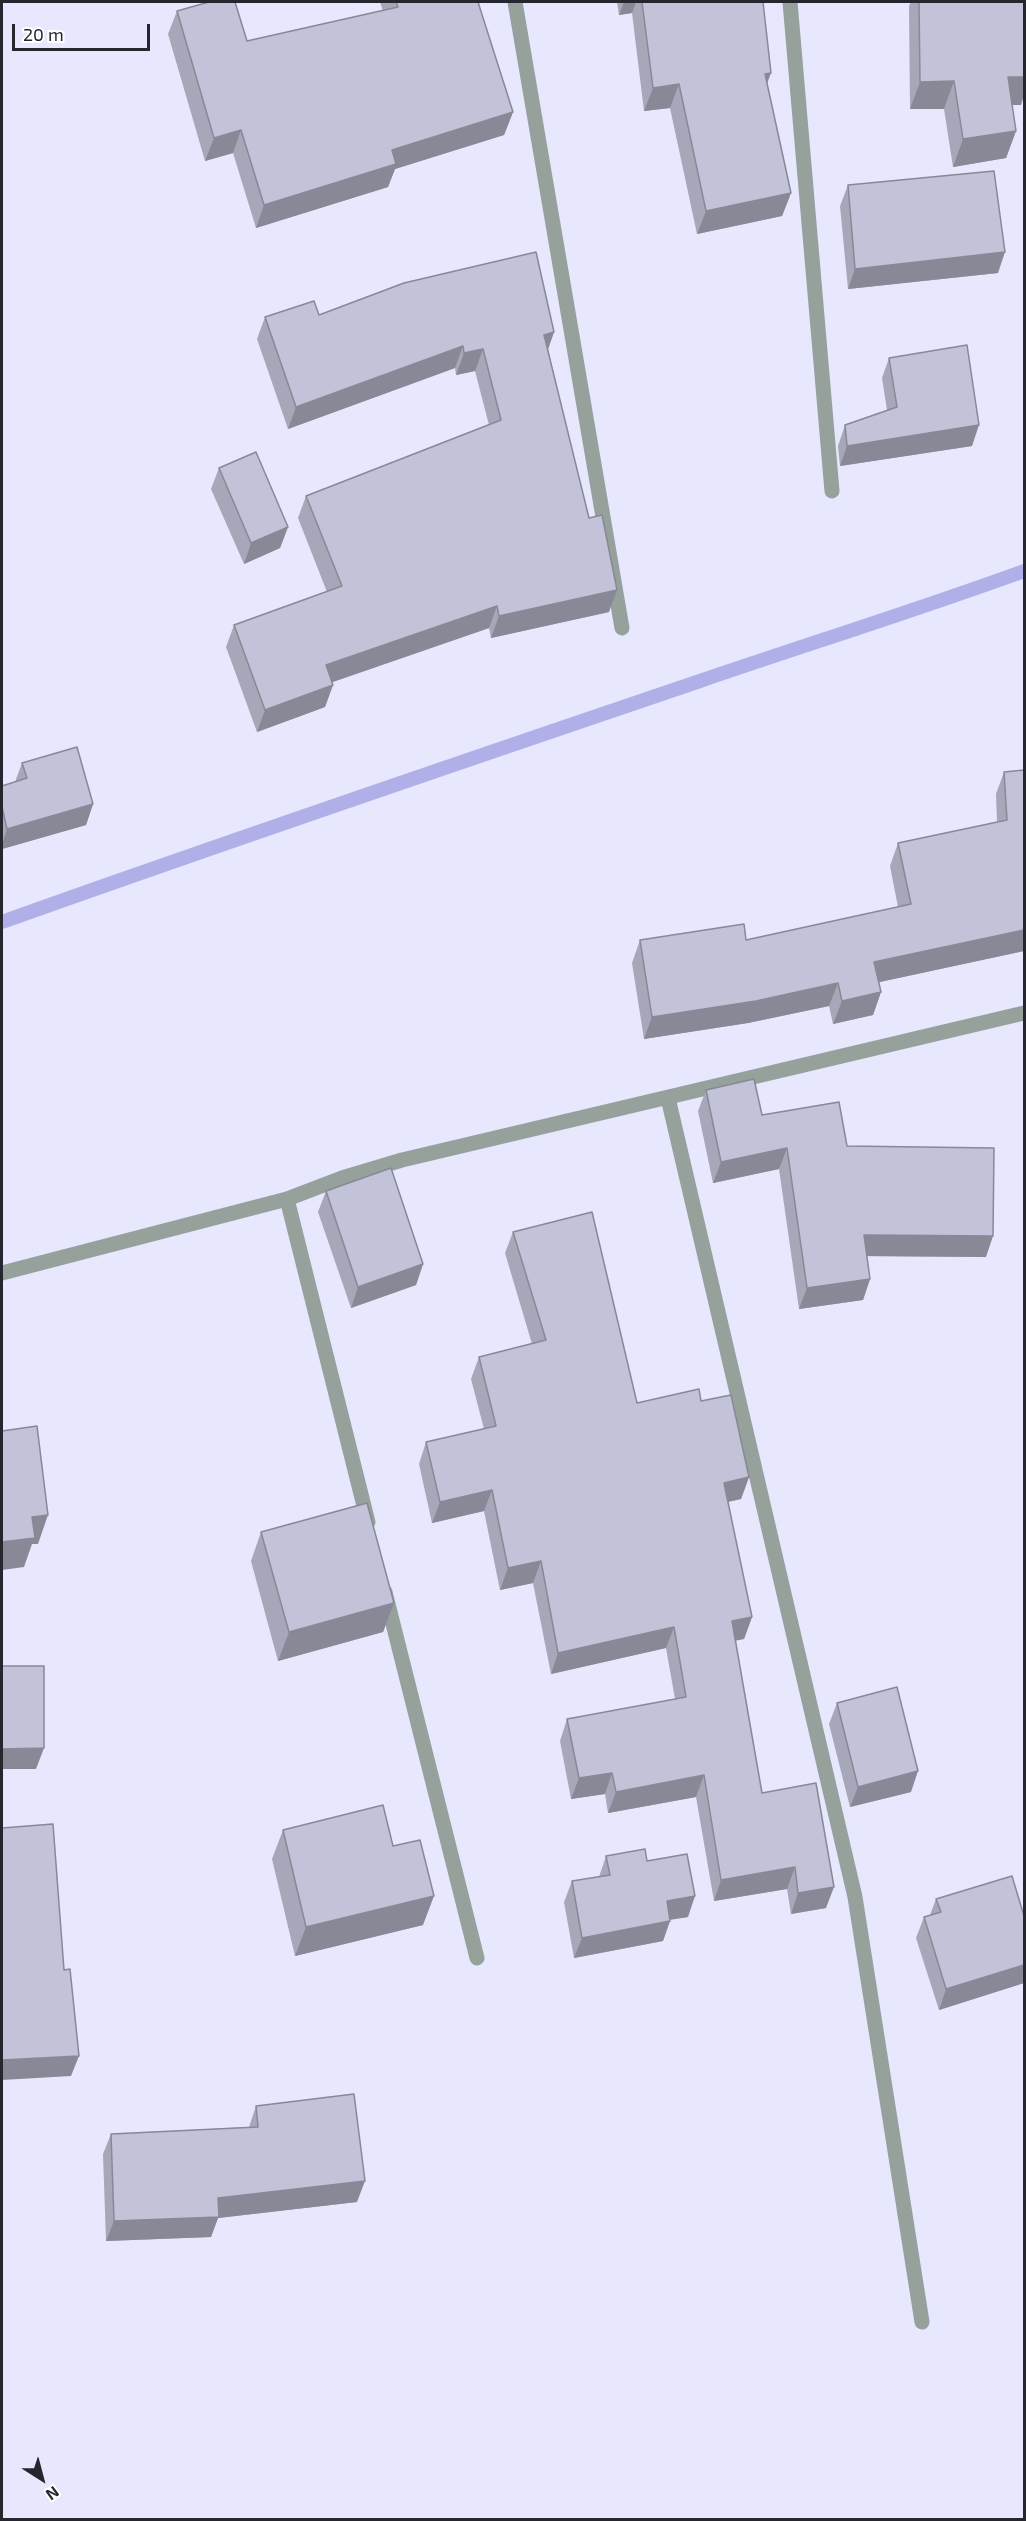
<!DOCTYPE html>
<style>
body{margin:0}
#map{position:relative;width:1026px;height:2521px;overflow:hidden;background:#e7e7fe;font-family:"Exo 2",sans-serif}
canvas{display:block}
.frame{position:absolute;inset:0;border:3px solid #26262f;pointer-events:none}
.north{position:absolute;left:12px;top:2449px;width:60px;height:60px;-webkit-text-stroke:4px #fff;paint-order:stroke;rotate:144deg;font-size:16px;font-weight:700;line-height:24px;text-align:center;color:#26262f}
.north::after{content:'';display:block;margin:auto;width:21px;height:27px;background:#26262f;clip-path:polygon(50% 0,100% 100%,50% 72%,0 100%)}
.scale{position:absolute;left:12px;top:24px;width:138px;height:27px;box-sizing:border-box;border:3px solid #26262f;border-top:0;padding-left:8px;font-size:18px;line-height:21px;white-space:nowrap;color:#26262f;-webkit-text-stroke:4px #fff;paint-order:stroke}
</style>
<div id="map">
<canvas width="1026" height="2521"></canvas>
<div class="frame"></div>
<div class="north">N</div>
<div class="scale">20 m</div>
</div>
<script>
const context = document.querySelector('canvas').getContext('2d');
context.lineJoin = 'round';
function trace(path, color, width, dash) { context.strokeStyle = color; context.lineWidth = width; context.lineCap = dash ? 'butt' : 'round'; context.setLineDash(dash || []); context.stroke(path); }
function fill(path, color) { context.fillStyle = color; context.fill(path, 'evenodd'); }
const stream = new Path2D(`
 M2 922C234 839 467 760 700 681 808 644 917 610 1024 571`);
const minor = new Path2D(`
 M515 2 622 628
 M790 2 832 491
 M668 1098 855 1897 922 2322
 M287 1199 342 1178 402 1160 1024 1013
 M2 1273 287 1199 368 1522
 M385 1592 477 1958`);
const wall = new Path2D(`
 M380 2H478L513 112 504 135 395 169 388 187 256 228 233 153 205 161 168 34 177 11 247 41 383 11Z
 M617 2H763L767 84 791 193 782 216 697 234 670 108 644 111 632 13 619 15Z
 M911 2H919L1021 105H1012L1016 131 1006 158 953 167 944 109H910L909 6Z
 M848 185 998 273 848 289 840 206Z
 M319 315 554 332 548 349 609 612 491 638 489 628 333 682V685L325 707 257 732 226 647 234 625 327 592 298 518 306 496 489 425 475 371 456 375 455 368 288 429 257 339 265 317Z
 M889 358 972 446 840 466 838 446 845 425 887 410 882 378Z
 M219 468 288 527 280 548 244 564 211 489Z
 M22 763 93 804 86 825 2 849V786L15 782Z
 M1004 772 1024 951 879 982 881 992 873 1015 833 1024 829 1006 748 1023 644 1039 632 963 640 940H746L898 907 890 866 898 843 997 822 996 794Z
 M706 1090 762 1115 847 1146 986 1257 867 1256 870 1279 863 1300 799 1309 779 1169 713 1183 698 1111Z
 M326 1191 423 1264 416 1285 351 1308 318 1212Z
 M513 1232 637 1403 701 1401 749 1477 741 1499 728 1502 752 1617 744 1639 735 1640 762 1793 826 1908 791 1914 787 1889 714 1901 696 1797 608 1813 605 1794 571 1799 560 1741 567 1719 675 1699 666 1648 551 1674 533 1583 500 1590 484 1511 432 1523 419 1464 426 1442 484 1429 471 1379 479 1357 532 1344 505 1253Z
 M261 1532 394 1603 383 1632 278 1661 251 1561Z
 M837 1703 911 1792 850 1807 829 1724Z
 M283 1830 393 1846 423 1925 295 1956 272 1859Z
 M606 1856 647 1861 688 1917 670 1920 663 1941 574 1958 564 1902 572 1881 599 1877Z
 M936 1899 1024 1916V1983L939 2010 916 1938 924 1917 930 1915Z
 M256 2106 357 2202 218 2218 211 2237 106 2241 103 2154 111 2134 249 2127Z`);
const shadedWall = new Path2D(`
 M624 2H636L632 13 619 15Z
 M771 73 762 97 765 74Z
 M1008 77H1024V95L1021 105H998Z
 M954 81 944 109H910L920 82Z
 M679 84 670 108 644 111 653 88Z
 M513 112 504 135 395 169 388 187 256 228 264 205 392 150Z
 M241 130 233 153 205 161 214 138Z
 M1016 131 1006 158 953 167 963 139Z
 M791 193 782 216 697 234 706 211Z
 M1005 252 998 273 848 289 855 269Z
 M554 332 546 355 544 335Z
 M463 346 455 368 288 429 296 407Z
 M483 349 475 371 456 375 464 353Z
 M979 425 972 446 840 466 847 446Z
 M288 527 280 548 244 564 251 543Z
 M617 590 609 612 491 638 499 616Z
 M497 606 489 628 318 687 326 665Z
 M333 685 325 707 257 732 265 710Z
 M93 804 86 825 2 849V845L7 829Z
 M1024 930V951L866 985 874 962Z
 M838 983 829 1006 748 1023 644 1039 652 1017Z
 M881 992 873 1015 833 1024 842 1001Z
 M787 1148 779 1169 713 1183 721 1162Z
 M864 1235 993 1236 986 1257 856 1256Z
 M423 1264 416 1285 351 1308 358 1287Z
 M870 1279 863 1300 799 1309 807 1288Z
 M749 1477 741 1499 717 1504 724 1483Z
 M492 1490 484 1511 432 1523 440 1502Z
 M48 1515 38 1544H32L24 1567 2 1570V1542L32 1517Z
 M541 1561 533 1583 500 1590 508 1568Z
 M394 1603 383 1632 278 1661 289 1632Z
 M752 1617 744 1639 724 1643 732 1621Z
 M674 1627 666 1648 551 1674 558 1653Z
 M44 1748 36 1769H2V1749Z
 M918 1771 911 1792 850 1807 858 1787Z
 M612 1773 605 1794 571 1799 579 1778Z
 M704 1775 696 1797 608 1813 616 1792Z
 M795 1867 787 1889 714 1901 721 1880Z
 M834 1887 826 1908 791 1914 798 1893Z
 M434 1896 423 1925 295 1956 306 1927Z
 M695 1896 688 1917 659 1921 667 1901Z
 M670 1921 663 1941 574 1958 582 1938Z
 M1024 1965V1983L939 2010 946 1989Z
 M79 2056 71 2076 2 2080V2060Z
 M365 2181 357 2202 218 2218 211 2237 106 2241 114 2221 218 2198Z`);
const building = new Path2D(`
 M209 2H235L247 41 398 7 396 2H478L513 112 392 150 396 164 264 205 241 130 214 138 177 11Z
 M642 2H763L771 73 765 74 791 193 706 211 679 84 653 88Z
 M919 2H1024V77H1008L1016 131 963 139 954 81 920 82Z
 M994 171 1005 252 855 269 848 185Z
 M536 252 554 332 544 335 589 518 602 515 617 590 499 616 497 606 326 665 333 685 265 710 234 625 342 586 306 496 501 420 483 349 464 353 463 346 296 407 265 317 314 301 319 315 404 283Z
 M967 345 979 425 847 446 845 425 897 407 889 358Z
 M256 452 288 527 251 543 219 468Z
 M77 747 93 804 7 829 2 807V786L27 778 22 763Z
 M1024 770V930L874 962 881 992 842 1001 838 983 756 1001 652 1017 640 940 744 924 746 940 911 904 898 843 1007 820 1004 772Z
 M754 1079 762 1115 839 1102 847 1146 994 1148 993 1236 864 1235 870 1279 807 1288 787 1148 721 1162 706 1090Z
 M391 1168 423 1264 358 1287 326 1191Z
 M592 1212 637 1403 699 1389 701 1401 731 1395 749 1477 724 1483 752 1617 732 1621 762 1793 816 1783 834 1887 798 1893 795 1867 721 1880 704 1775 616 1792 612 1773 579 1778 567 1719 686 1697 674 1627 558 1653 541 1561 508 1568 492 1490 440 1502 426 1442 496 1426 479 1357 546 1340 513 1232Z
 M37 1426 48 1515 32 1517 35 1538 2 1542V1431Z
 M367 1503 394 1603 289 1632 261 1532Z
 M2 1666H44V1748L2 1749Z
 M897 1687 918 1771 858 1787 837 1703Z
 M383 1805 393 1846 420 1840 434 1896 306 1927 283 1830Z
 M53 1824 64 1970 70 1969 79 2056 2 2060V1828Z
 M645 1849 647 1861 687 1854 695 1896 667 1901 670 1921 582 1938 572 1881 610 1875 606 1856Z
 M1012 1876 1024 1916V1965L946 1989 924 1917 941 1912 936 1899Z
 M354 2094 365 2181 218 2198 219 2217 114 2221 111 2134 258 2127 256 2106Z`);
trace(stream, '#b1afe7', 14);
trace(minor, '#97a19c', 15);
fill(wall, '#a7a7ba');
fill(shadedWall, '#888897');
fill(building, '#c2c2d8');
trace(building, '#888897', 1.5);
</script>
